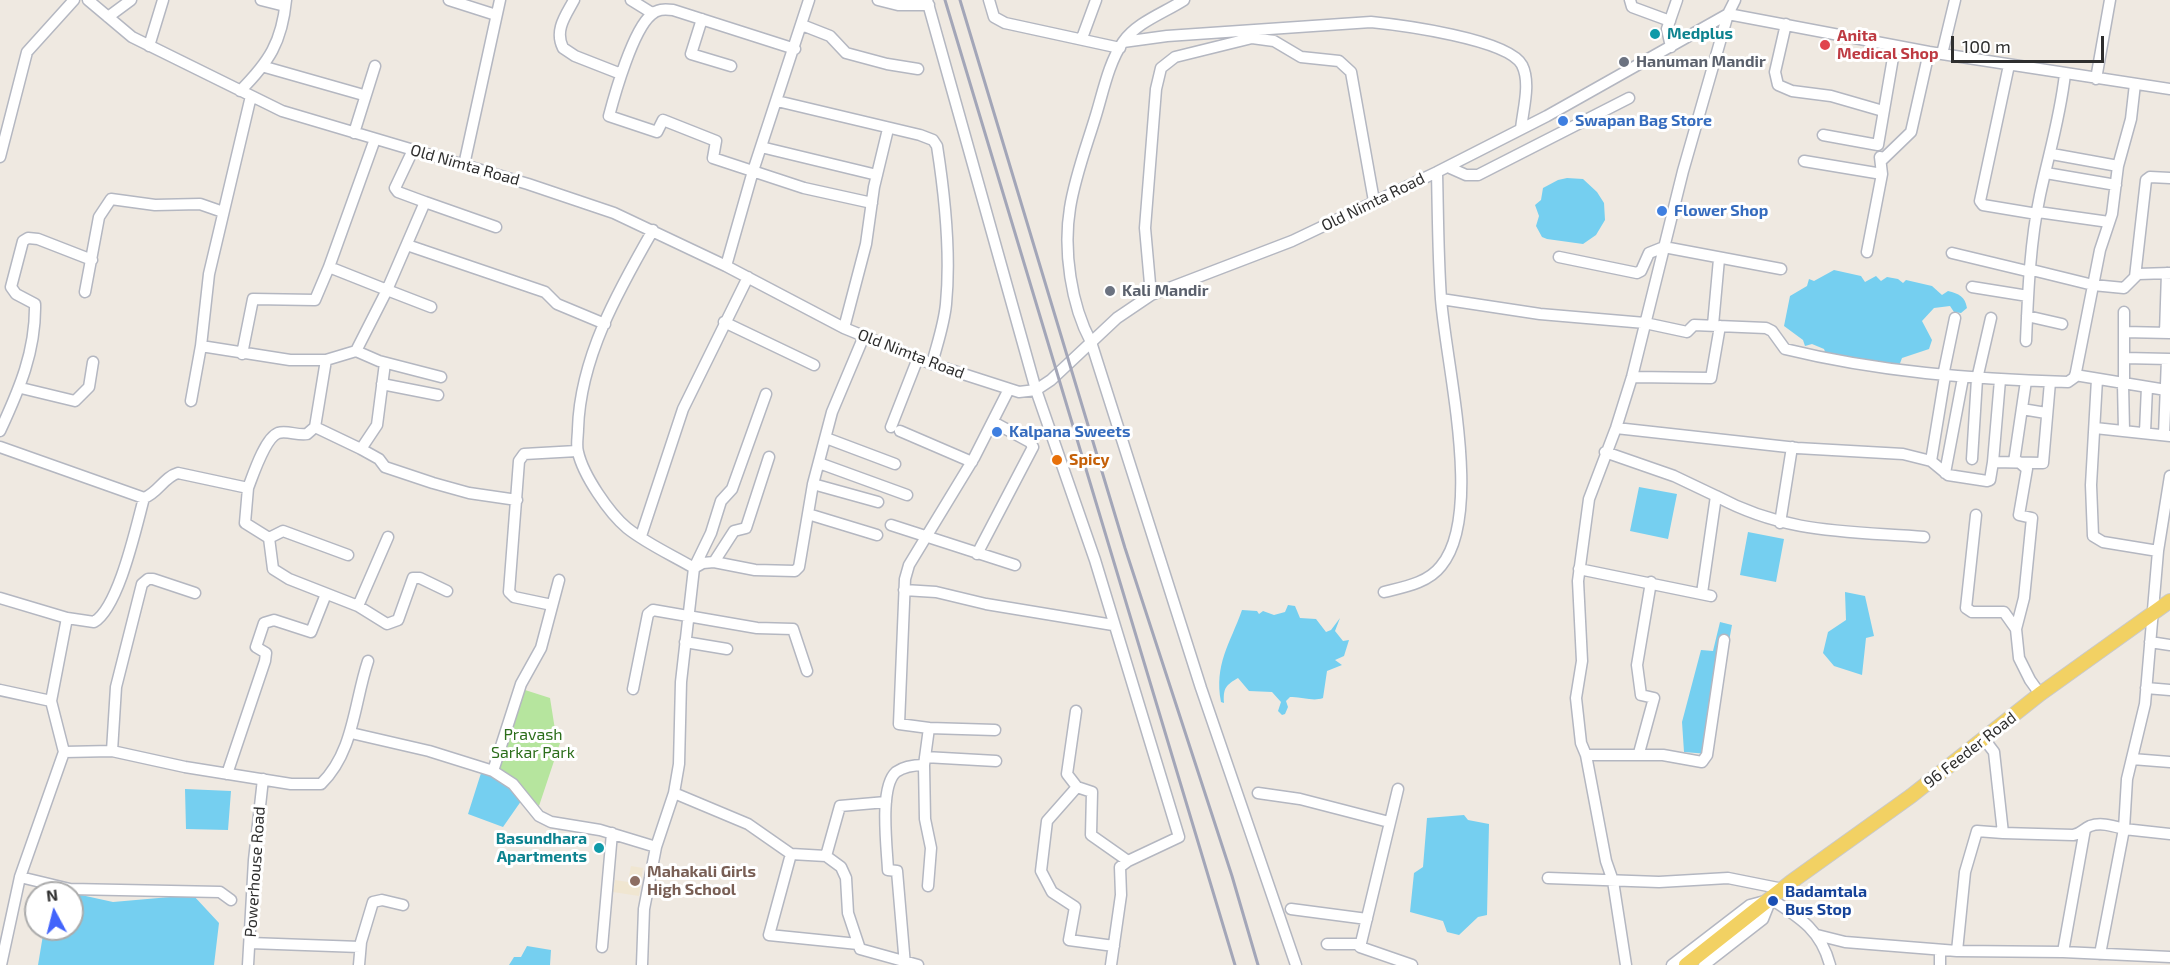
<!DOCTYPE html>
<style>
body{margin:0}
#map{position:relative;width:2170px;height:965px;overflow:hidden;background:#efe9e1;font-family:"Exo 2",sans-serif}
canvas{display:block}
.north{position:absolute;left:24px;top:881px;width:60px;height:60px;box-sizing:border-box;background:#fff;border:2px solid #ababab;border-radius:50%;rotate:353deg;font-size:16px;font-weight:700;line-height:24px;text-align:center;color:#2e2e2e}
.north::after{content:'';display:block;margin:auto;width:21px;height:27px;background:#4264fb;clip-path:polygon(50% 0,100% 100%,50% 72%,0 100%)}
.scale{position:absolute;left:1951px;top:36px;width:153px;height:27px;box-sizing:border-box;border:3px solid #2e2e2e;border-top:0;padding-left:8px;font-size:18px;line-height:21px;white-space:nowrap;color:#2e2e2e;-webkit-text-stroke:4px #fff;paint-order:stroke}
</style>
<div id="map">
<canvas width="2170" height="965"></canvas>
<div class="north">N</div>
<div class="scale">100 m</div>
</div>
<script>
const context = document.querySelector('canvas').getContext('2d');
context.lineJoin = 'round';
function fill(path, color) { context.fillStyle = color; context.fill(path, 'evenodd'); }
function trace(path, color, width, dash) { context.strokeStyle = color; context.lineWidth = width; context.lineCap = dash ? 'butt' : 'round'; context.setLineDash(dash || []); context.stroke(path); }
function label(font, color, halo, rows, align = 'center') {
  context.font = font + ' "Exo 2",sans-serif'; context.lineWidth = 6; context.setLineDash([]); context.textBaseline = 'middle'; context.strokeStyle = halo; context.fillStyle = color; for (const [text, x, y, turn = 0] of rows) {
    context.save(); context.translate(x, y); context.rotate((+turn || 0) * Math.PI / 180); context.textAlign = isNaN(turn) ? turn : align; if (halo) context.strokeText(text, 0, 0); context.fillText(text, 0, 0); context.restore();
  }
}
const education = new Path2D(`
 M631 866 643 868 639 896 613 892 615 880 628 882Z`);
const green = new Path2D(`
 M525 690 550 698 556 736 561 740 539 806 517 782 499 771Z`);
const water = new Path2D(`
 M1567 178 1583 179 1597 192 1604 203 1605 220 1596 235 1583 244 1547 239 1542 237 1536 226 1539 216 1535 205 1541 200 1543 188 1558 180Z
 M1834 270 1861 276 1865 282 1876 276 1881 281 1887 277 1898 279 1903 283 1906 280 1932 286 1942 295 1948 291C1959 294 1965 296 1967 308L1961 313 1954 312 1950 306 1934 308 1922 321 1932 340 1929 349 1902 358 1899 366 1827 357 1824 349 1812 344 1805 346 1803 340 1784 326 1790 296 1807 286 1809 279 1814 281Z
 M1639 487 1677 494 1668 539 1630 531Z
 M1748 532 1784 539 1776 582 1740 575Z
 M1845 592 1865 596 1874 636 1866 638 1862 675 1834 666 1823 653 1828 632 1846 620Z
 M1288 605 1295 606 1300 618 1316 619 1326 632 1331 630 1340 618 1335 631 1343 641 1349 640 1344 656 1335 660 1342 665 1327 671 1323 698C1312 702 1301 696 1290 697L1286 701 1288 707 1285 714 1282 715 1278 711 1281 702 1272 692 1249 691 1238 678C1226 685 1223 688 1224 703L1221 702C1214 664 1230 644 1242 610L1257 611 1259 614 1263 611 1274 615 1285 612Z
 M1720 622 1732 625 1708 754 1684 752 1682 722 1701 650 1713 651Z
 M482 770 526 794 503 827 468 814Z
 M185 789 231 791 228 830 186 829Z
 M1464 815 1468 820 1489 824 1487 915 1478 917 1459 935 1447 932 1443 921 1410 912 1414 873 1423 867 1427 818Z
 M72 893 113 902 193 895 219 923 214 965H38L44 929H72Z
 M527 946 551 950 550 965H509L514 957H521Z`);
const minor = new Path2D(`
 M88 0 132 37 282 111 528 184 614 213 726 266 844 328 932 364 1019 392 1036 390 1051 380 1117 318 1151 295 1292 241 1437 172 1547 116 1728 14 1929 52 2170 89
 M261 0 285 6
 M449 0 496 15
 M574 0C566 15 554 30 563 48L575 56 621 74
 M631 0 652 13
 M878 0 898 5H929
 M927 0 1036 390 1095 560 1179 837 1128 861
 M989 0 994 17 1005 23 1120 48
 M1184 0C1164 13 1137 22 1123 42 1109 62 1103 92 1096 115 1087 145 1075 176 1070 208 1063 250 1071 305 1091 342L1201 688 1296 965
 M1630 0 1632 7 1670 21
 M108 17 131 0
 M702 19 691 54 731 66
 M1786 24 1775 72 1778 85 1792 91 1831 96 1883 111
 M802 25 830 36 846 53 887 64 918 69
 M1082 38 1096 0
 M1123 42 1167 36 1371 22C1401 25 1508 39 1522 65 1531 83 1523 109 1521 129
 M149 46 163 0
 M1671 47 1667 29 1677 0
 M795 49 673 10C664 9 657 9 651 15 633 30 615 93 609 116L657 132 663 120 716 141 713 158 804 188 872 203
 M1942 54 1955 0
 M2009 65 1980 201 1983 205 2037 214
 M265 67 360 94
 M2096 79 2110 0
 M240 91C269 62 282 42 286 0
 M777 101 920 135 933 140 937 146C945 197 951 253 946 304 944 325 937 344 932 364
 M354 133 375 66
 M1823 135 1878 145 1895 46
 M761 147 877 175
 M413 150 395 188 398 192 425 202 387 290 431 307
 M2052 154 2118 166
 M0 157 27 52 74 0
 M1804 161 1882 174
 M1881 161 1911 132 1929 52
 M464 165 500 0
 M1448 167 1466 175H1478L1629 98
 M2046 173 2116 185
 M425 202 496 227
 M2038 212 2109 222
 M407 245 545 292 557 304 605 324
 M1867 252 1882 174 1880 157
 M1952 253 2031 272
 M1559 257 1637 273 1641 271 1649 253 1664 247 1781 269
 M726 266 753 171 809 0
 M2032 270 2093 285 2124 288 2138 274 2170 273
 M2135 277 2146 180 2150 177 2170 178
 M1972 287 2028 296
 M85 292 99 217 111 199 155 205 200 204 223 212
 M1151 295 1145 228 1156 89 1161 68 1175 57 1252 38 1274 41 1301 57 1339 61 1351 72 1374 201
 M1441 299 1540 314 1645 323 1687 332 1694 325 1766 328 1772 331 1785 349C1879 372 1972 379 2068 382L2075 377 2100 250 2112 214 2118 166 2131 119 2135 84
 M2027 316 2062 324
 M724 322 814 365
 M1713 325 1719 259
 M844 328 866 244 874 187 888 129
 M2124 332 2170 333
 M2165 333 2167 273
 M2026 341C2028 293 2030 242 2040 195 2049 153 2060 118 2065 74
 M201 346 290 360H326
 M356 351 379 361 441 377
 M242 354 253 299 315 300 329 267
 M2124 358 2170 359
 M385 363 377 425 361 449 379 459 385 467 433 483 469 493 517 500
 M2075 375 2166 390
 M1943 376 1955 318
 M1632 377 1711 378 1720 326
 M2097 379 2091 485 2093 536 2103 542 2158 551
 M382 384 438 395
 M2123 384 2124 430
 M2124 384V312
 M21 388 75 401 89 387 93 362
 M191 401 201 346 209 274 251 96
 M2022 409 2046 413
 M315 427 361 449
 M891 427 918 358
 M1616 428 1797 448 1903 454 1931 461 1948 475 1987 481 1990 480 1993 462 2043 463 2050 382
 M2095 428 2170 436
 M0 431C19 390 36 351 35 304L16 294 11 287 23 241 28 238 38 239 92 260
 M900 431 972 462
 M2145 432 2147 387
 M2164 435 2167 359
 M826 438 895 464
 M0 447 144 498C158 493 164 477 178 473L248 488 245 523 269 538 273 569 289 579 358 606 387 624 398 620 413 578H420L447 591
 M1605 452 1674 476 1716 496 1702 593
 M1972 459 1977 379 1991 318
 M1931 461 1945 376
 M1993 462 2000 380
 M2014 462 2026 381
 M2019 462 2027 469 2019 515 2032 518 2024 598 2016 629 2019 658 2030 680 2040 694
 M819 463 907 495
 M1945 473 1963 378
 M813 484 878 502
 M248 488C253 475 265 438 278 433 287 430 298 436 307 434L315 427 326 360 356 351 387 290 329 267 375 139
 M1716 496C1786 534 1847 531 1924 537
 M808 514 877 535
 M1976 515 1966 608 1972 612H2004L2016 629
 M1780 523 1792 447
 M891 525 1015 565
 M641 536 683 409 748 277
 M269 538 283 531 348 555
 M977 554 1033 447 1030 442 993 422
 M714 562 734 531 746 528 769 457
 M694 568 703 563 714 562 755 570 795 571 799 567 813 484 832 412 864 336
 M694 568 711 533 721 501 732 489 766 394
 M1579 569 1711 596
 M904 590 936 592 986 604 1113 625
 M1384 592C1404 587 1428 583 1441 566 1484 515 1446 365 1441 299 1438 257 1438 214 1437 172
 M0 598 67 618 51 701 64 752 112 751 185 767 291 784H321C354 752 354 703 368 661
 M552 605 514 597 509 592 519 461 524 454 577 451
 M358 606 388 537
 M67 618 94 622C119 607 136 527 144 498
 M685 642 727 649
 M2150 642 2170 645
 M2146 688 2170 690
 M633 689 648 614 653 610 757 628 793 629 807 671
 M0 690 51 701
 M1076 711 1067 774 1077 787 1047 821 1041 871 1052 892 1075 907 1069 940 1114 946
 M929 728 995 730
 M351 733 429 751 493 771 513 784 539 816 551 822 600 830 656 847
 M112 751 116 687 142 584 148 579H153L195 593
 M1639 753 1654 698 1641 695 1637 665 1651 582
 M1586 755H1663L1702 762 1707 755 1724 640
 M925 757 996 761
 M2132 759 2170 762
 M924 765 925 819 931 848 928 886
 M493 771 521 684 541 648 559 580
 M227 774 265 661 266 653 256 647 264 623 274 620 311 632 326 594
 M1077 787 1092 792 1091 835 1128 861 1120 867 1121 895 1111 965
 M1398 789 1360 947 1412 965
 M674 793 748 824 791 854 826 856 841 867 846 878 848 913 860 949 918 965
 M1258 793 1300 799 1389 822
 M2003 833 2073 835C2081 834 2083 829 2090 826 2101 822 2113 826 2124 829L2127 779 2145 704 2158 551 2170 476
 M791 854 769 935 858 944
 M826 856 840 806 886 802
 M20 877 70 889 220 892 231 900
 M1548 878 1659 882 1728 878 1783 889
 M1771 899C1799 917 1821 930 1830 965
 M1291 909 1367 919
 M1817 935 1845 942 1957 951 1965 872 1977 831 2003 833 1994 752 1984 739
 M250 943 360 947
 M1327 944H1361
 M602 947 612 833
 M1957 951 2063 952 2170 957
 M2063 952 2085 829
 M2100 954 2124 829 2170 834
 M1 965 20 877 64 752
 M248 965 254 860 263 779
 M359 965 361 942 373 902 382 900 403 905
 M642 965 644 909 656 847 674 793 679 764 681 682 694 568C672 555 647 544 627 528 609 513 583 475 578 452 576 445 578 436 578 429 580 358 618 291 653 230
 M905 965 897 871 888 870C887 848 879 787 896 772 903 767 915 765 924 765L929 728 899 724 905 579 909 565 974 458 1009 389
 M1626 965 1613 881 1606 861 1586 755 1581 743 1576 698 1582 661 1578 581 1589 499 1616 428 1632 377 1683 171 1728 14 1735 0
 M1672 965 1750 905 1765 901
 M1704 965 1763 919 1771 899
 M1940 965V950`);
const major = new Path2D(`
 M1686 965 1791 882 1911 796 2040 694 2170 601`);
const rail = new Path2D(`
 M945 0 1235 965
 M960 0 1125 548 1232 876 1258 965`);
const markers = [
 [1655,34,6,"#0f9aa8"],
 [1825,45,6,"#e0444e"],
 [1624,62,6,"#6b7280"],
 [1563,121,6,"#3f7fe0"],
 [1662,211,6,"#3f7fe0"],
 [1110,291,6,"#6b7280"],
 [997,432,6,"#3f7fe0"],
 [1057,460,6,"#e8710a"],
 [599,848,6,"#0f9aa8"],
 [635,881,6,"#8d6e63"],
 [1773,901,6,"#1a4fb4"]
];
const cultureNames = [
 ["Medplus",1667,34],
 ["Basundhara",587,839,"right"],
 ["Apartments",587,857,"right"]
];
const healthNames = [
 ["Anita",1837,36],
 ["Medical Shop",1837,54]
];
const worshipNames = [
 ["Hanuman Mandir",1636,62],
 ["Kali Mandir",1122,291]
];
const shopNames = [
 ["Swapan Bag Store",1575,121],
 ["Flower Shop",1674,211],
 ["Kalpana Sweets",1009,432]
];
const streetNames = [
 ["Old Nimta Road",465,165,16],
 ["Old Nimta Road",1373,202,-26],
 ["Old Nimta Road",911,354,21],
 ["96 Feeder Road",1970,750,-38],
 ["Powerhouse Road",255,872,-86]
];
const foodNames = [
 ["Spicy",1069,460]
];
const parkNames = [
 ["Pravash",533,735],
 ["Sarkar Park",533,753]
];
const educationNames = [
 ["Mahakali Girls",647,872],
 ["High School",647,890]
];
const transitNames = [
 ["Badamtala",1785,892],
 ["Bus Stop",1785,910]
];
fill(education, '#f0e6d1');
fill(green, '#b6e59e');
fill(water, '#75cff0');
trace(minor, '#b4b7c1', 13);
trace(major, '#c9c9c9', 16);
trace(minor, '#fff', 10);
trace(major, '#f2d163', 14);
trace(rail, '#a3a6b8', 3);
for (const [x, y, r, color] of markers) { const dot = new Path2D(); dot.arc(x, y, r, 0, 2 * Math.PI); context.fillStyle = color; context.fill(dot); trace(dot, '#fff', 2); }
label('bold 16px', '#0d838f', '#fff', cultureNames, 'left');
label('bold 16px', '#be3a42', '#fff', healthNames, 'left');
label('bold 16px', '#5b616d', '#fff', worshipNames, 'left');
label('bold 16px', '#366cbe', '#fff', shopNames, 'left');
label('16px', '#2e2e2e', '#fff', streetNames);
label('bold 16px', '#c56008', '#fff', foodNames, 'left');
label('16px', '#2c6e1b', '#fff', parkNames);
label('bold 16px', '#785e54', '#fff', educationNames, 'left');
label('bold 16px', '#164399', '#fff', transitNames, 'left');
</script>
